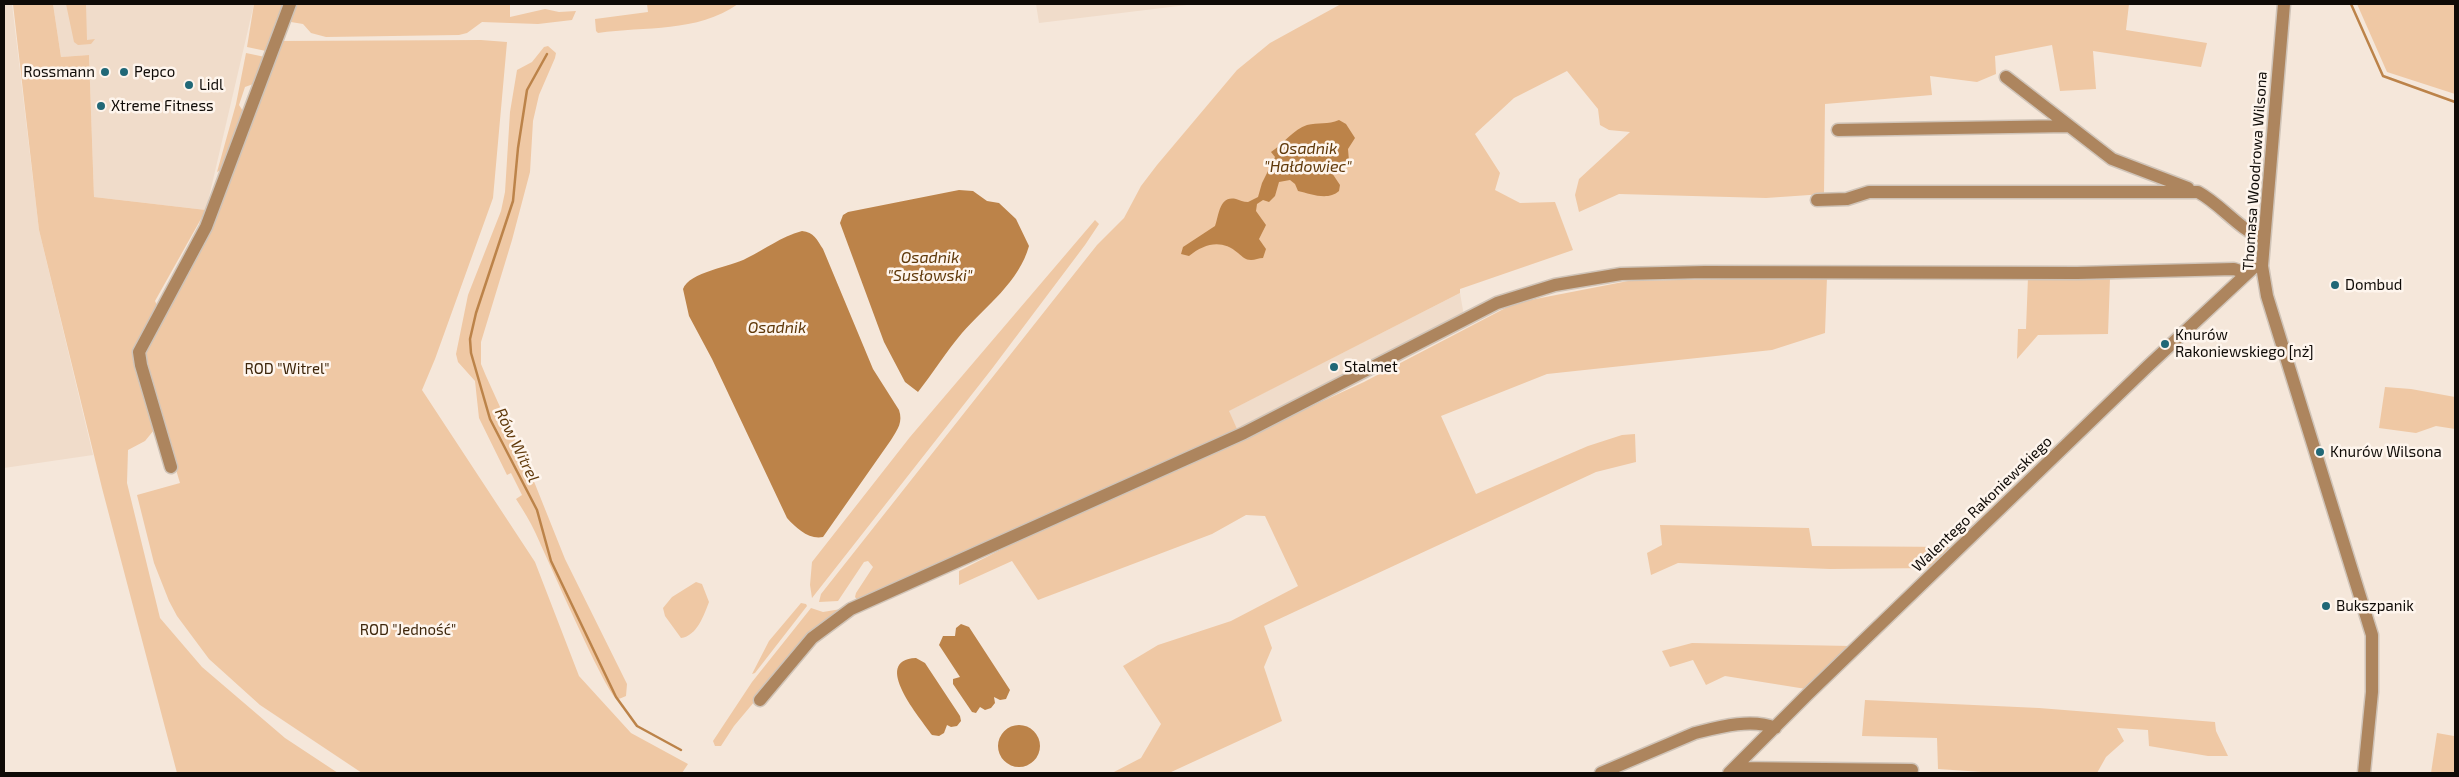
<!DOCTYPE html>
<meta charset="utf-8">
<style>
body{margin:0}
#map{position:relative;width:2459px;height:777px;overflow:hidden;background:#f5e7da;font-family:"Exo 2",sans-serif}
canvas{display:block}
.frame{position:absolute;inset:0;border:5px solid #0f0b07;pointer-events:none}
</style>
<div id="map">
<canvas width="2459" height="777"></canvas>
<div class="frame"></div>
</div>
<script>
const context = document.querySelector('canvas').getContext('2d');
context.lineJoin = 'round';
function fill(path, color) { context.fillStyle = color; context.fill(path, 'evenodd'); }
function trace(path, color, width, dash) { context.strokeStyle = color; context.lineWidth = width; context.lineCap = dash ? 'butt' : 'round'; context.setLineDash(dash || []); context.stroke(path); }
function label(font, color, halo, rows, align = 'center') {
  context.font = font + ' "Exo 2",sans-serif'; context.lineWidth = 5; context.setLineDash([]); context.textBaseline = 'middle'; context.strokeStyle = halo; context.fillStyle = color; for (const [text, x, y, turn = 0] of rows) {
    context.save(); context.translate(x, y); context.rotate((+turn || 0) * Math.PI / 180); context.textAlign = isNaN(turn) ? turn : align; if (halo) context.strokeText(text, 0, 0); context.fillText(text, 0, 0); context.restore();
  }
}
const built = new Path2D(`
 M4 4H12L39 230 93 455 4 468Z
 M53 4H254L206 210 94 197 89 55 61 57Z
 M1036 4H1195L1039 23Z
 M1460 293 1464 316 1238 431 1228 411Z`);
const green = new Path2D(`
 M13 4H53L61 57 89 55 94 197 206 210 155 301 158 307 134 353 154 430 145 441 128 450 127 483 160 618 202 667 285 738 338 773H177L102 488 39 230Z
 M66 4H86L87 40 95 39 91 44 78 45 74 42Z
 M254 4H288L266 51 247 47Z
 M294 4H510V17L545 9 559 12 576 11 572 20 538 24 482 22 467 33 459 35 326 37 311 33 303 24 285 21Z
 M647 4H738C697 33 645 26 598 33L596 31 595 19 648 12Z
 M1341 4H2129L2126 30 2207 43 2201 67 2093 51 2096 89 2060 91 2052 45 1995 56 1996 74 1977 82 1930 76 1932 95 1825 104 1824 194 1766 198 1619 194 1579 212 1575 195 1579 179 1630 132 1609 130 1600 125 1598 109 1567 71 1514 98 1475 134 1500 173 1495 190 1520 203 1555 202 1573 250 1460 289V293L1229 411 1238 431 859 602 855 597 856 593 873 567 868 561 864 562 838 601 819 602 821 594 1097 245 1124 218 1141 186 1157 165 1237 70 1270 43Z
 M2357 4H2455V94L2387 72Z
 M481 40 507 42 493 198 435 359 422 390 535 562 579 676 631 733 688 764 682 773H362L260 705 209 659 177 616 169 601 154 563 137 495 180 483 151 387 146 368V344L204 239 279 41Z
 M548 46 556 53 555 58 539 95 533 121 530 172 512 240 481 342V364L486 376 535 484 565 559 627 684 626 696C623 697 620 700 616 698 605 691 545 553 535 532 530 521 523 510 516 499L522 495 511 473 507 475 479 418 475 381 458 362 456 354 468 295 501 211 505 192 510 112 517 70 532 62 544 47Z
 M246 53 265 57 256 83 245 87 239 105 245 114 225 168 217 172 236 104Z
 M1095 220 1099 224 1085 245 991 370 812 598 810 585 812 562 910 437Z
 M1827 277 1825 333 1772 350 1547 374 1441 416 1476 494 1588 446 1622 435 1635 434 1636 462 1596 472 1264 626 1272 648 1264 667 1282 721 1169 773H1112L1141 758 1161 724 1123 666 1158 645 1231 621 1298 586 1265 516 1246 515 1212 534 1038 600 1012 561 959 585V571L1012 544 1364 382 1515 303 1628 281Z
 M2028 277 2110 278 2108 334 2038 335 2017 359 2018 329H2026Z
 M2385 387 2411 389 2455 397V429L2436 426 2416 433 2379 428Z
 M1660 525 1809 528 1812 546 1955 547 1932 568 1830 569 1678 563 1651 575 1647 553 1662 545Z
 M696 582 702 584 709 602C704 615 697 636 681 638L665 616 663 608 672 597Z
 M801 603 806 604 807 606 755 673 752 674 769 641Z
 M811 608 823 612 841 609 806 640 734 726 721 746H715L713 741 752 682Z
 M1692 643 1851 646 1806 689 1725 676 1706 685 1693 660 1670 667 1662 651Z
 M1865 700 2039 708 2215 722 2216 731 2228 756H2208L2149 746 2148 730 2117 728 2124 741 2106 757 2097 773H1997L1938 769 1937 738 1862 736Z
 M2455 732V773H2431L2437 733 2454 736Z`);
const water = new Path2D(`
 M1339 120 1346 124 1355 138 1348 149 1349 161 1345 167 1338 168 1332 173 1340 185 1339 191C1328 201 1311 194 1298 191L1295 184 1290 180 1279 182 1275 196 1269 202 1263 200 1257 204 1256 211 1266 225 1259 239 1266 249 1263 258C1259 258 1255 260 1251 260 1245 260 1243 257 1238 253 1222 239 1205 243 1189 256L1181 254 1183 247 1215 226C1219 216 1219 195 1236 199 1240 200 1243 202 1248 202L1258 197 1262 183 1275 157 1271 152C1283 144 1294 129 1307 125 1318 122 1328 125 1339 120Z
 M959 190 973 191 987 201 999 203 1016 219 1029 246C1019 282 986 306 962 333 946 352 933 373 918 392L905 382 884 342 840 223 843 215 848 212Z
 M802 231C814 232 817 240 823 249L873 369 899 410C903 422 898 429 891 440L823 537C809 540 796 528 787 518L712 359 689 316 683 289C689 272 731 267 747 258 766 249 780 237 802 231Z
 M961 624 969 627 1010 690 1006 699 1000 700 994 697 995 703 991 708 985 710 980 707 976 713 972 712 953 684V679L960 677 939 645 943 636H955L956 628Z
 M916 658 925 663 960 716 961 721 957 726 951 727 947 725 944 733 939 736 932 735C921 719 870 660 916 658Z
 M998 746a21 21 0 1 1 42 0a21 21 0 1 1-42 0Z`);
const stream = new Path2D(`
 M2351 4 2383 76 2455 102
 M547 54 527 90 518 148 513 201 476 313 470 339 471 353 490 419 537 510 551 561 616 697 637 726 681 750`);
const minor = new Path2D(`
 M2284 4 2262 266 2267 296 2372 635V692L2364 773
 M2006 77 2112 159 2188 188
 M1838 130 2068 126
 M1817 200 1847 199 1869 192H2198C2222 205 2238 229 2264 239
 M171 467 141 365 139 352 206 227 290 4
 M760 700 812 638 851 609 1244 433 1497 303 1555 285 1621 274 1705 272 2077 273 2234 269 2246 273
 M1735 768 1912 770
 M1601 773 1695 733C1719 727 1752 718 1775 728
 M1729 773 1808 694 2148 366 2253 268`);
const markers = [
 [105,72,5,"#216877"],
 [124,72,5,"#216877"],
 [189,85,5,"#216877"],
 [101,106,5,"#216877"],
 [2335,285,5,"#216877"],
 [2165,344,5,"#216877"],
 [1334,367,5,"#216877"],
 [2320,452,5,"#216877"],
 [2326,606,5,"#216877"]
];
const poiNames = [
 ["Rossmann",95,72,"right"],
 ["Pepco",134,72],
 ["Lidl",199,85],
 ["Xtreme Fitness",111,106],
 ["Dombud",2345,285],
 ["Knurów",2175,335],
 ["Rakoniewskiego [nż]",2175,352],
 ["Stalmet",1344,367],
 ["Knurów Wilsona",2330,452],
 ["Bukszpanik",2336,606]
];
const streetNames = [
 ["Thomasa Woodrowa Wilsona",2255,171,-86],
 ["Walentego Rakoniewskiego",1982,504,-44]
];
const parkNames = [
 ["ROD \"Witrel\"",287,369],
 ["ROD \"Jedność\"",408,630]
];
const waterNames = [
 ["Osadnik",1308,149],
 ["\"Hałdowiec\"",1308,167],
 ["Osadnik",930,258],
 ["\"Susłowski\"",930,276],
 ["Osadnik",777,328],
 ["Rów Witrel",517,445,64]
];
fill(built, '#f0dcca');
fill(green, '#efc8a4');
fill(water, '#bc8349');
trace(stream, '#bc8349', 2.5);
trace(minor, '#d0c4b8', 15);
trace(minor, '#ad855e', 12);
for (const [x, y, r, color] of markers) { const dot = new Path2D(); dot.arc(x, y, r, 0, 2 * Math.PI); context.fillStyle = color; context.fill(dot); trace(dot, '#fef5ed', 2); }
label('15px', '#0f0b07', '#fef5ed', poiNames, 'left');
label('15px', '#0f0b07', '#fef5ed', streetNames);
label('15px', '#3e260b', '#fef5ed', parkNames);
label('italic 16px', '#60390a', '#fef5ed', waterNames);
</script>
